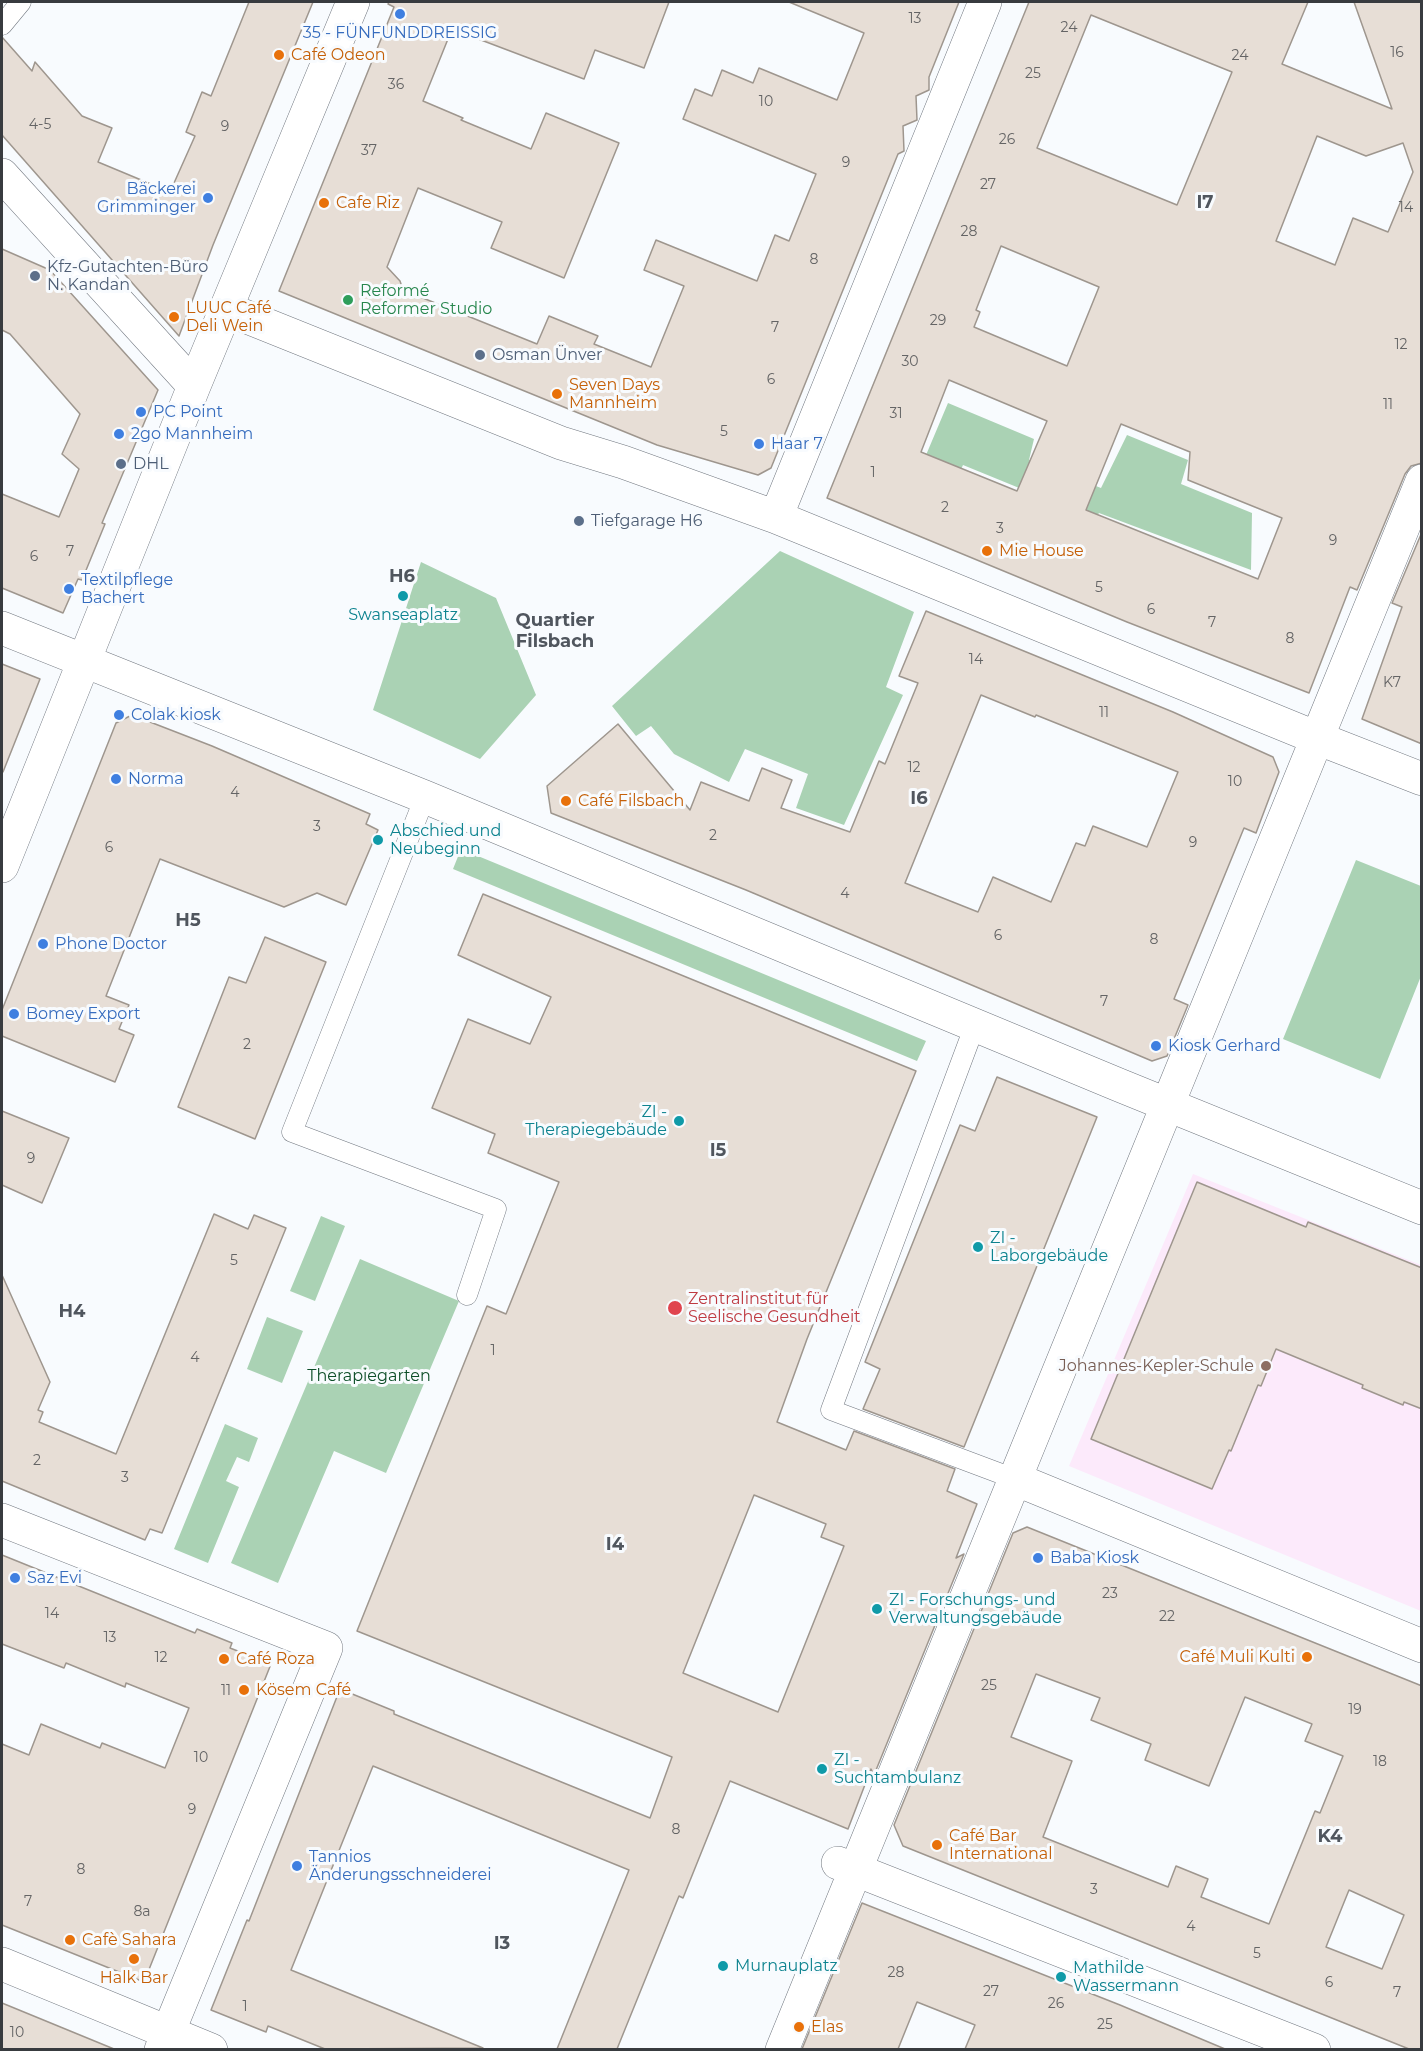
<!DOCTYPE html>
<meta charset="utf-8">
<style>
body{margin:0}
#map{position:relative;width:1423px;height:2051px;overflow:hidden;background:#f8fbfe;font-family:Montserrat,sans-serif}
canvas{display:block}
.frame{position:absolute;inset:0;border:3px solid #383b3f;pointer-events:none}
</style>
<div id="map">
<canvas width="1423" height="2051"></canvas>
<div class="frame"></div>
</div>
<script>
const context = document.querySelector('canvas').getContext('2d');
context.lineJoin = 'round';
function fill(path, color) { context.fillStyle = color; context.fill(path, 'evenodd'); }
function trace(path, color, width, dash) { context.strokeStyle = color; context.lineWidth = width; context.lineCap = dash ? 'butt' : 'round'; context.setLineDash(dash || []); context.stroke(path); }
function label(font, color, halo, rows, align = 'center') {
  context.font = font + ' Montserrat,sans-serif'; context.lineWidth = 6; context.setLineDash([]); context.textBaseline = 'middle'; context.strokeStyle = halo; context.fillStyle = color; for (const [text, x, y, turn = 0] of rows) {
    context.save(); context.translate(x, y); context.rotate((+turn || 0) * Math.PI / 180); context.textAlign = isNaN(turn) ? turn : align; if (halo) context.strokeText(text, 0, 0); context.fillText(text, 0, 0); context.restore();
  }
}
const education = new Path2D(`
 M1193 1174 1421 1265V1611L1069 1466Z`);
const green = new Path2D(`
 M948 403 1034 439 1029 460 1101 488 1127 435 1188 460 1181 484 1252 513 1251 570 1099 513 1095 519 963 465 953 487 918 474Z
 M780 551 914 612 886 687 903 695 844 825 796 808 808 774 745 749 729 782 674 754 651 726 636 736 612 706Z
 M421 562 496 598 536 695 480 759 373 710Z
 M461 849 926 1041 917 1061 453 869Z
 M1356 860 1421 886V976L1380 1079 1283 1039Z
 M321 1216 345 1226 315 1301 290 1291Z
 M360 1259 459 1301 386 1473 334 1451 278 1583 231 1563Z
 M267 1317 303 1331 282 1383 247 1369Z
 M225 1424 258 1438 249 1462 237 1457 226 1481 239 1487 208 1563 174 1549Z`);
const building = new Path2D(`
 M249 2H313L213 245 179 336 2 135V37L32 71 35 62 82 116 112 128 98 162 170 192 195 136 186 132 202 92 211 96Z
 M389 2H669L644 68 595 50 584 79 452 29 423 101 463 118 461 120 531 149 546 113 619 143 564 278 491 248 502 222 418 188 387 267 400 281 403 290 537 344 549 316 598 336 594 344 651 367 684 286 644 270 656 240 757 281 775 235 789 241 816 174 683 119 695 89 712 96 722 70 753 83 759 68 837 100 864 33 789 2H959L929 77V90L916 96 917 120 903 126 904 151 898 154 771 468 758 475 657 445 279 291 394 7 388 4Z
 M1029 2H1308L1282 64 1392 109 1354 2H1422V463L1411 466 1405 474 1357 590 1350 587 1309 693 1127 622 827 498ZM1091 15 1232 72 1177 205 1037 148ZM1317 136 1366 156 1403 143 1413 172 1388 232 1353 218 1335 265 1276 241ZM1001 246 1099 287 1067 366 974 327 980 312 976 310ZM949 380 1047 421 1017 491 921 452ZM1121 424 1190 452 1188 480 1282 518 1258 579 1086 510Z
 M2 249 50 270 158 390 102 523 105 524 82 580 78 579 63 613 2 588V494L59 517 79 469 62 454 80 414 10 334 2 330Z
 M1422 532V744L1362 719 1402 607 1392 603Z
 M926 611 1173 712 1273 757 1279 772 1256 833 1244 828 1174 999 1188 1005 1167 1056 1152 1061 746 890 551 813 547 786 618 724 690 810 701 782 749 801 762 768 792 780 781 808 850 832 879 761 885 764 918 683 899 676ZM981 695 1035 717 1036 715 1178 772 1147 847 1093 826 1085 846 1076 843 1051 902 993 877 978 912 905 883Z
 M2 664 40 679 3 772H2Z
 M132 715 212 746 370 814 366 824 378 830 346 905 317 893 284 907 160 859 106 996 129 1005 119 1029 134 1035 115 1082 2 1036V1010L116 723Z
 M483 894 916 1071 807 1339 777 1422 846 1450 854 1431 955 1469 947 1491 977 1504 956 1558 964 1554 874 1775 871 1769 848 1829 730 1781 683 1898 679 1896 617 2049H557L629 1870 373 1766 291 1970 483 2048 325 2049 268 2026 266 2032 211 2010 247 1920 249 1921 340 1689 394 1711V1714L650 1818 672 1757 357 1631 487 1306 506 1314 559 1182 488 1153 495 1134 432 1108 468 1019 530 1044 551 997 458 955ZM754 1495 826 1524 821 1537 844 1546 778 1712 683 1673Z
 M265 937 326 962 255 1139 178 1107 229 977 246 983Z
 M997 1077 1097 1117 964 1447 863 1409 880 1369 865 1362 960 1125 975 1131Z
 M2 1111 69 1138 42 1203 2 1185Z
 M1197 1182 1306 1227 1308 1222 1422 1268V1409L1404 1402 1403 1405 1362 1388 1363 1385 1276 1349 1261 1386 1258 1385 1231 1451 1229 1450 1212 1489 1091 1439Z
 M214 1214 248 1229 254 1215 286 1228 162 1533 150 1529 145 1540 2 1481V1275L50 1382 38 1410 43 1412 39 1422 116 1454Z
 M1027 1527 1422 1686V2049H1409L903 1846 894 1825 1013 1533ZM1036 1674 1100 1698 1091 1720 1151 1744 1145 1760 1209 1786 1245 1697 1312 1724 1305 1741 1343 1756 1320 1813 1315 1811 1269 1924 1201 1897 1208 1879 1176 1866 1168 1887 1043 1837 1072 1761 1011 1737ZM1349 1890 1404 1915 1382 1969 1326 1947Z
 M2 1555 195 1633 197 1629 232 1643 230 1648 271 1664 144 1982 2 1925V1744L29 1755 41 1724 100 1748 102 1743 165 1768 189 1708 126 1683 125 1687 66 1663 64 1668 2 1644Z
 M862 1903 1120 2005 1225 2049H965L975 2025 917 2002 898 2049H802Z
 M2 2003 114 2049H2Z`);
const lane = new Path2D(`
 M2 25 21 2
 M425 797 292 1132 496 1209 467 1295
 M975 1025 831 1410 1015 1479`);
const street = new Path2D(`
 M2 175 194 386
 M227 309 561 443 623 462 776 517 1317 738 1422 779
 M776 517 985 2
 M2 628 425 797 1119 1085 1422 1208
 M2 866 194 386 353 2
 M1015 1479 1422 1646
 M2 1520 326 1648 161 2050
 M838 1863 1314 2050
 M2 1964 211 2050
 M782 2050 1422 481`);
const markers = [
 [400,14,6,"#3f7fe0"],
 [279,55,6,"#e8710a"],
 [208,198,6,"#3f7fe0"],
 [324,203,6,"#e8710a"],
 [35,276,6,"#5c6f8a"],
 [348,300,6,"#2e9e5b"],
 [174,317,6,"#e8710a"],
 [480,355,6,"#5c6f8a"],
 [557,394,6,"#e8710a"],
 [141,412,6,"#3f7fe0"],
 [119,434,6,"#3f7fe0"],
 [759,444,6,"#3f7fe0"],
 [121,464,6,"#5c6f8a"],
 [579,521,6,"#5c6f8a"],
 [987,551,6,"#e8710a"],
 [69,589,6,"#3f7fe0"],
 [403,596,6,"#0f9aa8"],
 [119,715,6,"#3f7fe0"],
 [116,779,6,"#3f7fe0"],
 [566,801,6,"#e8710a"],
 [378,840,6,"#0f9aa8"],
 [43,944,6,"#3f7fe0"],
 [14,1014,6,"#3f7fe0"],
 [1156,1046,6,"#3f7fe0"],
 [679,1121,6,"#0f9aa8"],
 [978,1247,6,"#0f9aa8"],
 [675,1308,8,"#e0444e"],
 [1266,1366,6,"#8d6e63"],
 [1038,1558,6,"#3f7fe0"],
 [15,1578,6,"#3f7fe0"],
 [877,1609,6,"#0f9aa8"],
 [1307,1657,6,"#e8710a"],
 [224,1659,6,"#e8710a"],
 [244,1690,6,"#e8710a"],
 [822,1769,6,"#0f9aa8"],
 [937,1845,6,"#e8710a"],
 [297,1866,6,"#3f7fe0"],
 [70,1940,6,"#e8710a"],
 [134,1959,6,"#e8710a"],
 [723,1966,6,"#0f9aa8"],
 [1061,1977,6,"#0f9aa8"],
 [799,2027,6,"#e8710a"]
];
const numberNames = [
 ["13",915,19],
 ["24",1069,28],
 ["16",1397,53],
 ["24",1240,56],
 ["25",1033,74],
 ["36",396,85],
 ["10",766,102],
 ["4-5",40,125],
 ["9",225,127],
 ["26",1007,140],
 ["37",369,151],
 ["9",846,163],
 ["27",988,185],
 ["14",1406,208],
 ["28",969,232],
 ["8",814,260],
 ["29",938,321],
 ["7",775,328],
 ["12",1401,345],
 ["30",910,362],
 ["6",771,380],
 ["11",1388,405],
 ["31",896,414],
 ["5",724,432],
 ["1",873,473],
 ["2",945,508],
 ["3",1000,529],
 ["9",1333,541],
 ["7",70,552],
 ["6",34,557],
 ["5",1099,588],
 ["6",1151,610],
 ["7",1212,623],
 ["8",1290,639],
 ["14",976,660],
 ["K7",1392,683],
 ["11",1104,713],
 ["12",914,768],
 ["10",1235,782],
 ["4",235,793],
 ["3",317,827],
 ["2",713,836],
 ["9",1193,843],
 ["6",109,848],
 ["4",845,894],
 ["6",998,936],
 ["8",1154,940],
 ["7",1104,1002],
 ["2",247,1045],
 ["9",31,1159],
 ["5",234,1261],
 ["1",493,1351],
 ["4",195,1358],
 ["2",37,1461],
 ["3",125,1478],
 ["23",1110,1594],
 ["14",52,1614],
 ["22",1167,1617],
 ["13",110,1638],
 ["12",161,1658],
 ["25",989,1686],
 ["11",226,1691],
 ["19",1355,1710],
 ["10",201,1758],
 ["18",1380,1762],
 ["9",192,1810],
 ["8",676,1830],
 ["8",81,1870],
 ["3",1094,1890],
 ["7",28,1902],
 ["8a",142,1912],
 ["4",1191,1927],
 ["5",1257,1954],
 ["28",896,1973],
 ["6",1329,1983],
 ["27",991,1992],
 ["7",1397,1993],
 ["26",1056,2004],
 ["1",245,2007],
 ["25",1105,2025],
 ["10",17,2033]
];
const shopNames = [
 ["35 - FÜNFUNDDREISSIG",400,33,"center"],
 ["Bäckerei",196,189,"right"],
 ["Grimminger",196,207,"right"],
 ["PC Point",153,412],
 ["2go Mannheim",131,434],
 ["Haar 7",771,444],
 ["Textilpflege",81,580],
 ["Bachert",81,598],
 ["Colak kiosk",131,715],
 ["Norma",128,779],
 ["Phone Doctor",55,944],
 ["Bomey Export",26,1014],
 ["Kiosk Gerhard",1168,1046],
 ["Baba Kiosk",1050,1558],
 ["Saz Evi",27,1578],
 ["Tannios",309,1857],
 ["Änderungsschneiderei",309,1875]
];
const foodNames = [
 ["Café Odeon",291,55],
 ["Cafe Riz",336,203],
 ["LUUC Café",186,308],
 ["Deli Wein",186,326],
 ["Seven Days",569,385],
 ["Mannheim",569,403],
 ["Mie House",999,551],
 ["Café Filsbach",578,801],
 ["Café Muli Kulti",1295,1657,"right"],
 ["Café Roza",236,1659],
 ["Kösem Café",256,1690],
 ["Café Bar",949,1836],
 ["International",949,1854],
 ["Cafè Sahara",82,1940],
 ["Halk Bar",134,1978,"center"],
 ["Elas",811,2027]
];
const serviceNames = [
 ["Kfz-Gutachten-Büro",47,267],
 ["N. Kandan",47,285],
 ["Osman Ünver",492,355],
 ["DHL",133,464],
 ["Tiefgarage H6",591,521]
];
const leisureNames = [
 ["Reformé",360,291],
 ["Reformer Studio",360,309]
];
const cultureNames = [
 ["Swanseaplatz",403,615,"center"],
 ["Abschied und",390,831],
 ["Neubeginn",390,849],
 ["ZI -",667,1112,"right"],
 ["Therapiegebäude",667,1130,"right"],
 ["ZI -",990,1238],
 ["Laborgebäude",990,1256],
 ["ZI - Forschungs- und",889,1600],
 ["Verwaltungsgebäude",889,1618],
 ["ZI -",834,1760],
 ["Suchtambulanz",834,1778],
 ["Murnauplatz",735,1966],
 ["Mathilde",1073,1968],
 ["Wassermann",1073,1986]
];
const healthNames = [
 ["Zentralinstitut für",688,1299],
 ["Seelische Gesundheit",688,1317]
];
const educationNames = [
 ["Johannes-Kepler-Schule",1254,1366]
];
const parkNames = [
 ["Therapiegarten",369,1376]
];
const neighbourhoodNames = [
 ["I7",1205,203],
 ["H6",402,577],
 ["Quartier",555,621],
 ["Filsbach",555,642],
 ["I6",919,799],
 ["H5",188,921],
 ["I5",718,1151],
 ["H4",72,1312],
 ["I4",615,1545],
 ["K4",1330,1837],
 ["I3",502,1944]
];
fill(education, '#fceafb');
fill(green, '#aad2b4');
fill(building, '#e7ded6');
trace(building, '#9e968e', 1.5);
trace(lane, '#727880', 21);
trace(street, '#727880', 34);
trace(lane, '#fff', 20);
trace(street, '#fff', 33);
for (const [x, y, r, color] of markers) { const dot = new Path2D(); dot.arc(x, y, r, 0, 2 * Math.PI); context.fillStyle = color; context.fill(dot); trace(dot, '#f8fbfe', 2); }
label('14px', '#646465', null, numberNames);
label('16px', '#366cbe', '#f8fbfe', shopNames, 'left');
label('16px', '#c56008', '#f8fbfe', foodNames, 'left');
label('16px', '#4e5e75', '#f8fbfe', serviceNames, 'left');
label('16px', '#27864d', '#f8fbfe', leisureNames, 'left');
label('16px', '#0d838f', '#f8fbfe', cultureNames, 'left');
label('16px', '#be3a42', '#f8fbfe', healthNames, 'left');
label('16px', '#785e54', '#f8fbfe', educationNames, 'right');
label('16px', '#0d4e28', '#f8fbfe', parkNames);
label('bold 18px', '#50565e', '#f8fbfe', neighbourhoodNames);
</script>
